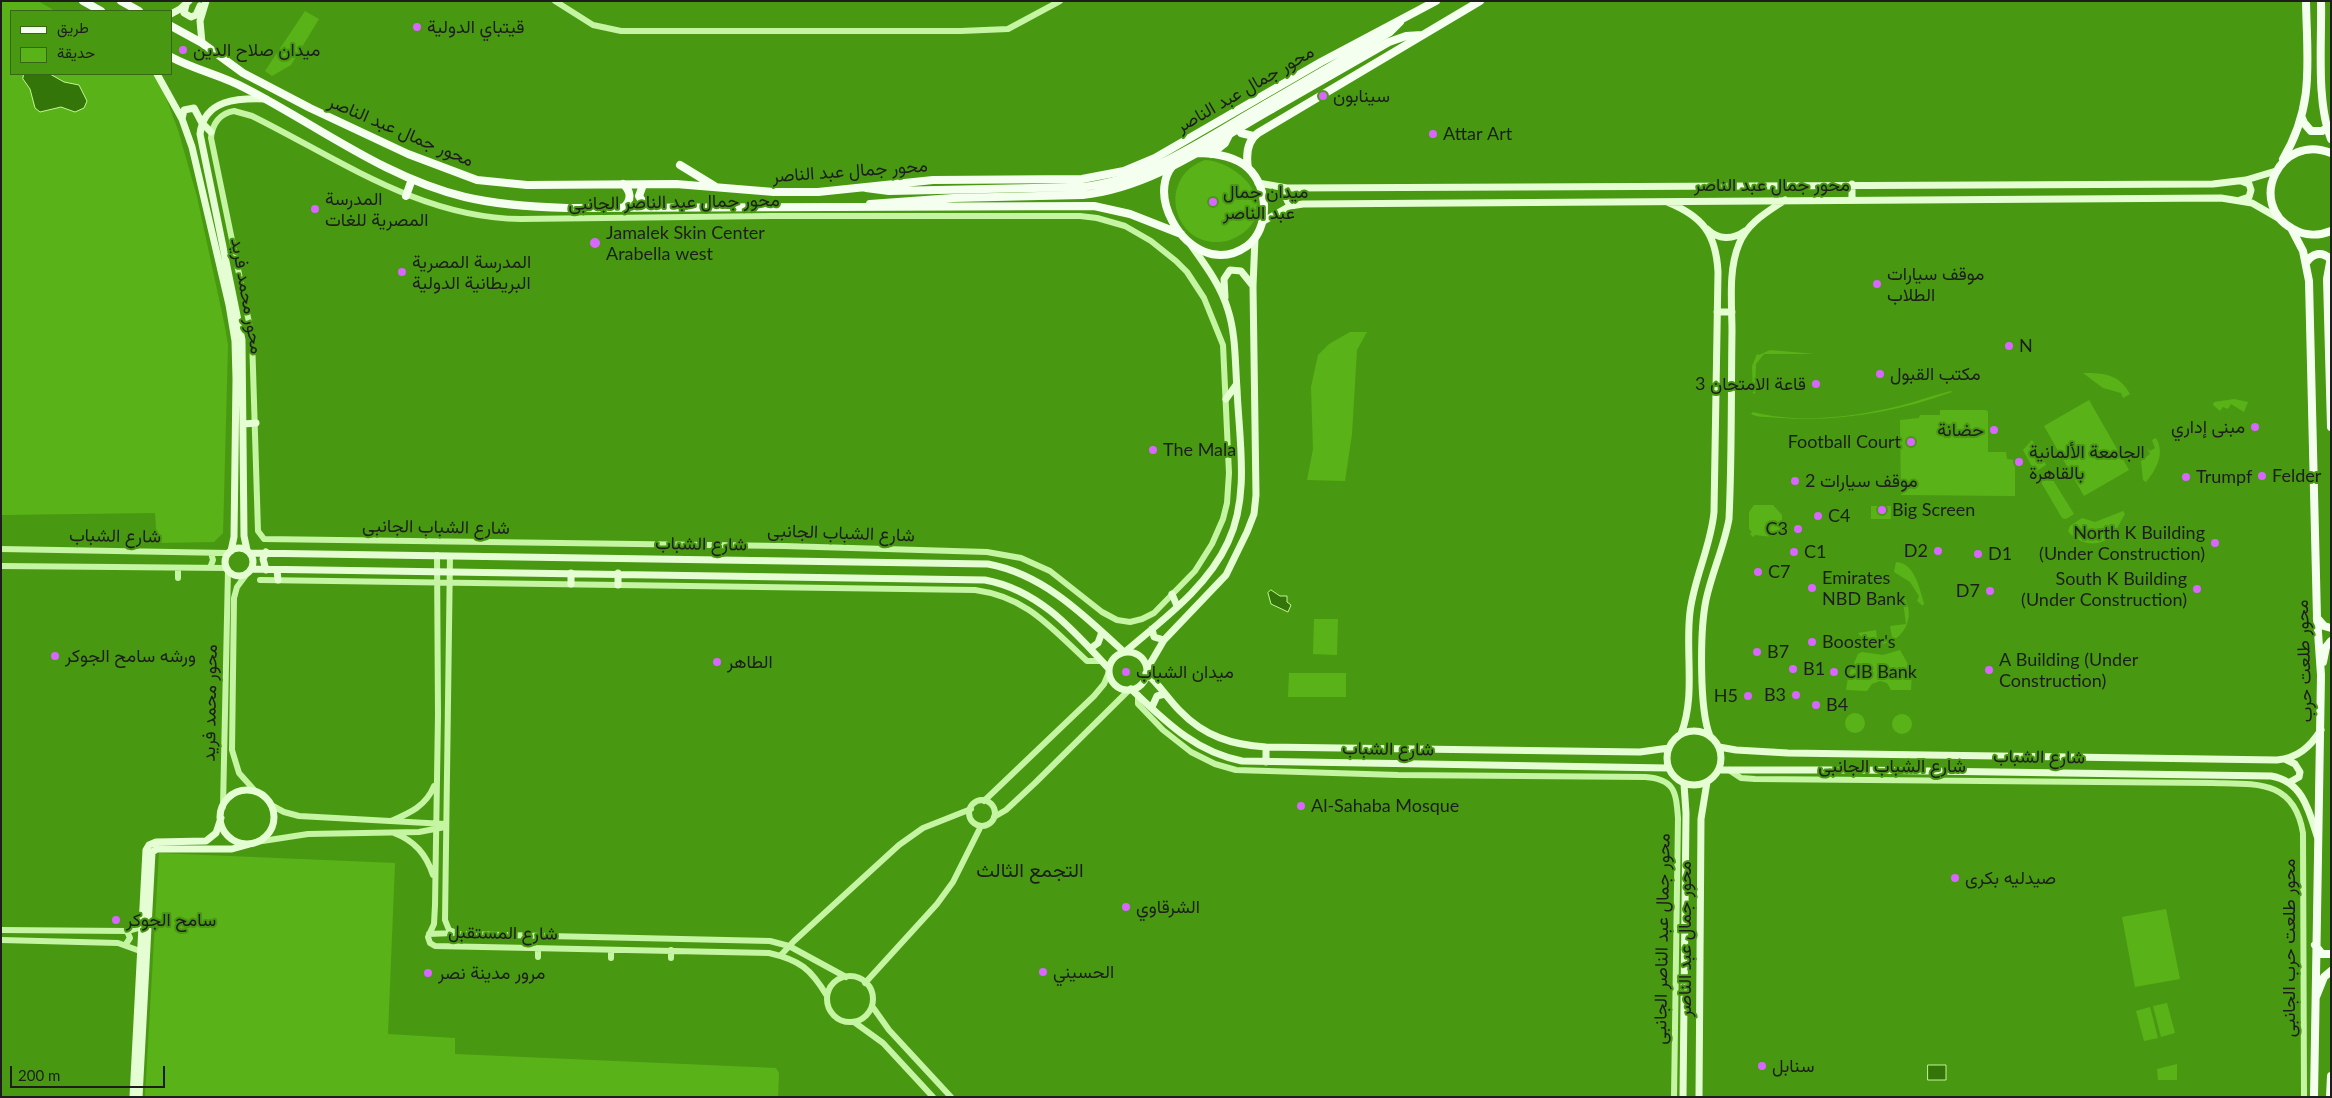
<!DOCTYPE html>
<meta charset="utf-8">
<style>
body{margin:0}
#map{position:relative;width:2332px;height:1098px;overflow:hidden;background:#489911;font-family:Lato,Vazirmatn,sans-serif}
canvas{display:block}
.frame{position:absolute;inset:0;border:2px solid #1d1d1d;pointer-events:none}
.legend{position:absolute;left:10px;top:10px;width:162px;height:65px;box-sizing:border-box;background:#489911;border:1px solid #376716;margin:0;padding:6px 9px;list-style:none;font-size:15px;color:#1d1d1d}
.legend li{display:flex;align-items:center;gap:10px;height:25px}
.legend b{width:25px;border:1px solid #376716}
.scale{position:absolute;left:10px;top:1066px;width:155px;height:22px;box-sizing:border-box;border:2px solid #1d1d1d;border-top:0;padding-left:6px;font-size:15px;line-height:18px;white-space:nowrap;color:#1d1d1d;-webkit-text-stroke:4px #489911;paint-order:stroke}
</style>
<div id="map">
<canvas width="2332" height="1098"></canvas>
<div class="frame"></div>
<ul class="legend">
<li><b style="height:6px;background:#f5fff0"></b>طريق</li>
<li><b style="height:14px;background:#59b318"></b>حديقة</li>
</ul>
<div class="scale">200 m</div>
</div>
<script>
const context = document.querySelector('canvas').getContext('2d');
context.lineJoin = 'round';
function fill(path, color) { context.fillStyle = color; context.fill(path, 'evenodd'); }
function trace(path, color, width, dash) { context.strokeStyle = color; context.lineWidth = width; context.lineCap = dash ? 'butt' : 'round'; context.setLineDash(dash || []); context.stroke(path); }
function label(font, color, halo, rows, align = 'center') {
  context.font = font + ' Lato,Vazirmatn,sans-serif'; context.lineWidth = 4; context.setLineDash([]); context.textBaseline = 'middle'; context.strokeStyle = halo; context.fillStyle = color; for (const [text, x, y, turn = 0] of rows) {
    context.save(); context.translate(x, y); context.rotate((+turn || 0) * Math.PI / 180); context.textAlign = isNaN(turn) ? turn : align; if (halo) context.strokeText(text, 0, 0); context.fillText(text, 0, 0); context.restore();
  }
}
const green = new Path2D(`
 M1 1H38L55 11H11V74H153L162 87 178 130 197 197 225 327 228 345 223 533 214 542 157 543 155 513 1 515Z
 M305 11 319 19 291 65 272 76 265 71Z
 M1205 160C1231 161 1270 191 1254 221 1248 231 1237 238 1227 241 1174 252 1154 178 1205 160Z
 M1350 332H1367L1357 350 1352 434 1345 481 1307 480 1313 449 1311 387 1318 355 1329 344Z
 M1770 350 1815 354H1764L1756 364 1755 393 1753 394 1752 366 1757 354 1759 355Z
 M2083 373C2104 373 2119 374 2130 394L2123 398 2121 393 2103 388Z
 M1951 391 1952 392C1897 412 1840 422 1781 418 1772 417 1758 418 1751 414L1753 412C1799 424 1854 417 1899 406 1916 402 1933 395 1951 391Z
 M2234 399 2248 402 2244 412 2231 404 2228 409 2223 407 2220 411 2213 405 2214 402Z
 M2089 400 2129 470 2084 496 2044 426Z
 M1940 410H1986L1988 412V452H2006L2007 459 2015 460V496L1901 495 1900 420 1919 418 1920 415H1940Z
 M2156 438C2165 453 2157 469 2146 482L2143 480 2141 461 2150 454 2147 448 2150 451 2155 448 2152 440Z
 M2032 440 2046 465 2035 472 2023 450Z
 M2048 472 2074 514 2066 519 2062 518 2038 477Z
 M1754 505H1773L1782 515V527L1772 537 1755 535 1753 537 1750 534 1752 532 1749 529V512Z
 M1871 506H1891V519H1871Z
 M2123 511 2125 514C2120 522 2116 532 2110 537 2098 548 2077 544 2068 531L2070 526 2082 518 2095 522Z
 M1896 562C1915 563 1919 588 1924 603L1923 606 1917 601 1919 596 1910 582 1894 572Z
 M1902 594C1926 627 1881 663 1858 633L1876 630 1877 639 1892 637 1890 626 1906 624Z
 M1314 619H1338L1337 655 1313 654Z
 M1900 650 1912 671 1911 690H1891L1887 683 1880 681 1872 684 1867 691 1846 690 1848 677 1858 654 1862 652 1883 655Z
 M1289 673H1346V697H1288Z
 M1845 723a10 10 0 1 1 20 0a10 10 0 1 1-20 0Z
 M1892 724a10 10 0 1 1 20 0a10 10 0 1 1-20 0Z
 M159 853 395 863 388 1034 455 1038V1054L776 1068 779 1073 778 1097H145Z
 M2166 909 2180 979 2135 987 2122 917Z
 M2167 1003 2175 1033 2161 1037 2153 1006Z
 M2150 1007 2158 1038 2144 1041 2136 1011Z
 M2177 1064V1080H2158L2157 1069Z`);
const water = new Path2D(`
 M24 74H50L64 82 79 85 87 101 84 108 75 112 61 107 40 112 35 108 30 89 23 79Z
 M1271 590 1280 596H1287V602L1291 605 1288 612 1271 604 1268 593Z
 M1928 1065H1946V1080H1928Z`);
const tertiary = new Path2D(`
 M555 1 593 25 621 31H961L1008 29 1060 1
 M234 111 252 116C339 159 420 218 521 219L770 216H1080L1097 218 1125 226 1151 241 1176 261 1187 272 1204 298 1223 345 1229 473 1227 503 1223 519 1212 544 1195 571 1154 613 1142 619 1130 622 1117 620 1102 612 1050 571 1021 558 987 552 784 546 264 539 258 531 252 337 211 138C212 124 220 113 234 111Z
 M1 549 229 553
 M437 555 438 715 435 905 434 924 428 937 430 943 435 946 769 953C800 960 811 969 827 996
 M450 556 445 920 449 930 460 934 770 941 789 946 846 977
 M1 566 227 568
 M210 568 213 560 211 553
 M246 575 237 587 234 598 232 750 239 773 256 792
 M178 578V568
 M260 580 975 590C1027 597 1050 627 1087 661H1101
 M1138 695V704L1163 730 1191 752 1215 764 1236 770 1398 775 1645 777C1675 779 1676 792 1678 818L1674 1097
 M1729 770 1741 778 1755 779 2212 783C2255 784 2294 779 2303 833L2304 1097
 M969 813a13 13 0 1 1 26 0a13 13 0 1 1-26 0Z
 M984 801 1094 696 1104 684 1109 672
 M271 805 284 812 299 816 445 824
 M223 807 228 570
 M994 817 1006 810 1035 783 1130 689
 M391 821C410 813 426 806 434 786
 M394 833C415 841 426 854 433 875
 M256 842 308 834 419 832 445 827
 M1 930 127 931 142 927
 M429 934 453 933
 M1 940 118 943 140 951
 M126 944 130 938 127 931
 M611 950V958
 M671 950V958
 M781 955 794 941 899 845 923 828 971 809
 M538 957V949
 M827 999a23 23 0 1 1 46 0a23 23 0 1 1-46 0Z
 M865 983 937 904 953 882 981 826
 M872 1006 889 1030 951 1097
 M854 1022 883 1043 933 1097`);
const secondary = new Path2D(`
 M186 5 184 13 191 17 196 15 200 6
 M171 14 180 9 189 1
 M202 43 200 21 206 1
 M157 74 182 119 192 147 229 305 235 341 236 379 234 537 231 551
 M182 119 184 110 194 108 202 123 211 132
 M1258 183 1287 188 2213 184 2246 180 2276 171
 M1287 188 1286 198 1290 206
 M1852 199V184
 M2240 200 2249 197 2251 190 2249 184 2241 181
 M1667 202C1702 216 1716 233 1718 272L1714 512C1711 546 1694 578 1690 612 1685 652 1696 696 1681 734
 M1262 222 1290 206 1303 204 2221 198 2252 203 2278 218
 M1707 229C1718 240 1733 240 1745 231
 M1225 297 1224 279 1230 270 1241 271 1253 286
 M1717 312H1732
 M1226 399 1236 385
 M244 424 256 423
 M225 562a14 14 0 1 1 28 0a14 14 0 1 1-28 0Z
 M247 550 244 536 242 340 200 134C204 99 238 98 266 99
 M266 552 263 559 266 570
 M250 553 988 564C1043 574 1084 615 1124 652
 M251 569 985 580C1039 590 1073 630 1109 669
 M277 570 278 580
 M571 584V573
 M618 585V573
 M1172 594 1177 606
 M1152 629 1154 637 1164 640
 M1091 648 1098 643 1102 632
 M1125 652C1162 620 1207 588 1228 542 1250 496 1239 439 1237 389 1235 363 1236 335 1228 310 1221 286 1206 266 1191 245
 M1109 671a19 19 0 1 1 38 0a19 19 0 1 1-38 0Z
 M1147 669 1164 640 1226 575 1247 532 1254 514 1256 495 1253 286 1255 238
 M1146 673C1159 684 1168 699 1180 711 1204 736 1232 745 1266 747L1640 752 1669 748
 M1131 689C1165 721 1195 752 1242 761L1668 768
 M1152 707 1157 696 1165 694
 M1667 758a27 27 0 1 1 54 0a27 27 0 1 1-54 0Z
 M1710 736C1699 710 1700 629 1706 600 1712 572 1724 547 1729 519 1732 457 1731 394 1732 332 1732 304 1728 270 1739 244 1747 223 1767 212 1785 200
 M1719 747 1736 750 1788 753 2277 760C2298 758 2310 747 2321 730
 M2285 759 2295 764 2300 772 2299 777 2290 782
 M1266 762V747
 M1719 770H1860L2271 776C2302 781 2309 810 2317 836
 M220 817a27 27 0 1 1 54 0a27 27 0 1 1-54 0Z
 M133 1097 146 850 149 845 156 842 206 841 216 833 221 818
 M139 1097 152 852 157 849H232L250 844
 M1683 1097 1686 813 1684 784
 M1699 1097 1701 819 1707 782`);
const primary = new Path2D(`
 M83 1 101 11
 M121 1 139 11
 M2321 1C2322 42 2316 102 2331 139
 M171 26 202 43 243 73 310 108 408 154 477 180 527 185 676 184 774 192H818L933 180 1082 179 1124 171 1155 158 1321 62 1436 1
 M171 57C195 70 221 75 245 88 317 125 385 178 465 197 499 205 533 207 567 208L1094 206 1130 214 1181 234
 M1266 104 1390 32 1400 22
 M1272 109 1389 42 1406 36 1422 35
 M2302 118 2304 123 2311 131H2322L2327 128
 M1235 123 1241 133 1253 136
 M1195 153C1213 153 1234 155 1248 168 1269 187 1270 229 1247 246 1188 288 1125 170 1195 153Z
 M2331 153C2280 132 2246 204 2293 229 2305 236 2319 236 2331 231
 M1211 154 1225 143 1231 131
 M2283 159C2315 105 2307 61 2306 1
 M680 165 716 187
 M1248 168C1246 155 1247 141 1258 133L1480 1
 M623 184C631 191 632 200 624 207
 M643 185 639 196 646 207
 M866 188 889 191 1082 187
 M406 196 412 179
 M870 204 953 198 1082 195
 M2291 228 2303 251 2309 281 2317 618 2321 675 2314 1097
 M2331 257 2327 279 2331 427
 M2306 263C2312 253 2322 251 2330 259
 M2317 618 2324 626 2331 628
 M2323 662 2326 647 2331 641
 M2315 945 2322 954H2331
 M2316 997 2324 977 2331 971
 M2330 1097 2331 1076`);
const primaryBridge = new Path2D(`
 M1082 187C1148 181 1209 136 1266 104
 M1082 195C1151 188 1212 143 1272 109`);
const markers = [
 [417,27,5,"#d866ff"],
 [183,50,5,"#d866ff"],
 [1323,96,5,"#d866ff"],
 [1433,134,5,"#d866ff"],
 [1213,202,5,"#d866ff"],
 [315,209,5,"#d866ff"],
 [595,243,6,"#d866ff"],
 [402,272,5,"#d866ff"],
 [1877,284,5,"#d866ff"],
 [2009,346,5,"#d866ff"],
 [1880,374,5,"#d866ff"],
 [1816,384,5,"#d866ff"],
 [2255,427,5,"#d866ff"],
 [1994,430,5,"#d866ff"],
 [1911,442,5,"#d866ff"],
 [1153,450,5,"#d866ff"],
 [2019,462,5,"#d866ff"],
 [2262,476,5,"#d866ff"],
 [2186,477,5,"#d866ff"],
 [1795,481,5,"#d866ff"],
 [1882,510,5,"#d866ff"],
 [1818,516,5,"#d866ff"],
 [1798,529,5,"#d866ff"],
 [2215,543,5,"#d866ff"],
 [1938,551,5,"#d866ff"],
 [1794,552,5,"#d866ff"],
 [1978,554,5,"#d866ff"],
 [1758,572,5,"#d866ff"],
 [1812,588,5,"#d866ff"],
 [2197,589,5,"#d866ff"],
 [1990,591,5,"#d866ff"],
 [1812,642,5,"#d866ff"],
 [1757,652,5,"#d866ff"],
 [55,656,5,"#d866ff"],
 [717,662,5,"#d866ff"],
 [1793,669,5,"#d866ff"],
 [1989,670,5,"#d866ff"],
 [1126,672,5,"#d866ff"],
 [1834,672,5,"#d866ff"],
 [1796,695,5,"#d866ff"],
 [1748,696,5,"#d866ff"],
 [1816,705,5,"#d866ff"],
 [1301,806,5,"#d866ff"],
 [1955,878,5,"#d866ff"],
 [1126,907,5,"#d866ff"],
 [116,920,5,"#d866ff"],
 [1043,972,5,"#d866ff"],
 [428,973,5,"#d866ff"],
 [1762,1066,5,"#d866ff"]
];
const poiNames = [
 ["قيتباي الدولية",427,27],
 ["ميدان صلاح الدين",193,50],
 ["سينابون",1333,96],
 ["Attar Art",1443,134],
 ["ميدان جمال",1223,192],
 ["عبد الناصر",1223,213],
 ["المدرسة",325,199],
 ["المصرية للغات",325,220],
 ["Jamalek Skin Center",606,233],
 ["Arabella west",606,254],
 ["المدرسة المصرية",412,262],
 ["البريطانية الدولية",412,283],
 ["موقف سيارات",1887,274],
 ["الطلاب",1887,295],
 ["N",2019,346],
 ["مكتب القبول",1890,374],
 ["قاعة الامتحان 3",1806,384,"right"],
 ["مبنى إداري",2245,427,"right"],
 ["حضانة",1984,430,"right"],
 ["Football Court",1901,442,"right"],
 ["The Mala",1163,450],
 ["الجامعة الألمانية",2029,452],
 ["بالقاهرة",2029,473],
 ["Felder",2272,476],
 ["Trumpf",2196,477],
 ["موقف سيارات 2",1805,481],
 ["Big Screen",1892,510],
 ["C4",1828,516],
 ["C3",1788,529,"right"],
 ["North K Building",2205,533,"right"],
 ["(Under Construction)",2205,554,"right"],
 ["D2",1928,551,"right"],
 ["C1",1804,552],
 ["D1",1988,554],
 ["C7",1768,572],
 ["Emirates",1822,578],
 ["NBD Bank",1822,599],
 ["South K Building",2187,579,"right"],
 ["(Under Construction)",2187,600,"right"],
 ["D7",1980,591,"right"],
 ["Booster's",1822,642],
 ["B7",1767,652],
 ["ورشه سامح الجوكر",65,656],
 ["A Building (Under",1999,660],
 ["Construction)",1999,681],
 ["الطاهر",727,662],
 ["B1",1803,669],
 ["ميدان الشباب",1136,672],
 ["CIB Bank",1844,672],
 ["B3",1786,695,"right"],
 ["H5",1738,696,"right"],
 ["B4",1826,705],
 ["Al-Sahaba Mosque",1311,806],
 ["صيدليه بكرى",1965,878],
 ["الشرقاوي",1136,907],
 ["سامح الجوكر",126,920],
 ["الحسيني",1053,972],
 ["مرور مدينة نصر",438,973],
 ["سنابل",1772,1066]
];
const streetNames = [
 ["محور جمال عبد الناصر",1245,89,-30],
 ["محور جمال عبد الناصر",401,131,23],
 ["محور جمال عبد الناصر",850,171,-4],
 ["محور جمال عبد الناصر",1772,185],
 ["محور جمال عبد الناصر الجانبى",674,202,-1],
 ["محور محمد فريد",247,296,80],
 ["شارع الشباب الجانبى",436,527,1],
 ["شارع الشباب الجانبى",841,533,2],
 ["شارع الشباب",115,536,1],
 ["شارع الشباب",701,544,1],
 ["محور طلعت حرب",2304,661,-92],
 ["محور محمد فريد",210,703,-89],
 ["شارع الشباب",1388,749,1],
 ["شارع الشباب",2039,757,1],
 ["شارع الشباب الجانبى",1892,766],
 ["شارع المستقبل",503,933,1],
 ["محور جمال عبد الناصر الجانبى",1662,939,-89],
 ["محور جمال عبد الناصر",1685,939,-90],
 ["محور طلعت حرب الجانبى",2289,948,-90]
];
const quarterNames = [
 ["التجمع الثالث",1030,871]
];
fill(green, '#59b318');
fill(water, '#34750a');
trace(water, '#bff794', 1);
trace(tertiary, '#c5f4a3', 6);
trace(secondary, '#e4fdd2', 7);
trace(primary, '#f5fff0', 8);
trace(primaryBridge, '#f5fff0', 8);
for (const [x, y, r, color] of markers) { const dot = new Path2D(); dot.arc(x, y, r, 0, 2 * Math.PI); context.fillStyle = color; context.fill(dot); trace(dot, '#489911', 2); }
label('18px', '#1d1d1d', '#489911', poiNames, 'left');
label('18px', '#1d1d1d', '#489911', streetNames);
label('20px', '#1d1d1d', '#489911', quarterNames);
</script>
